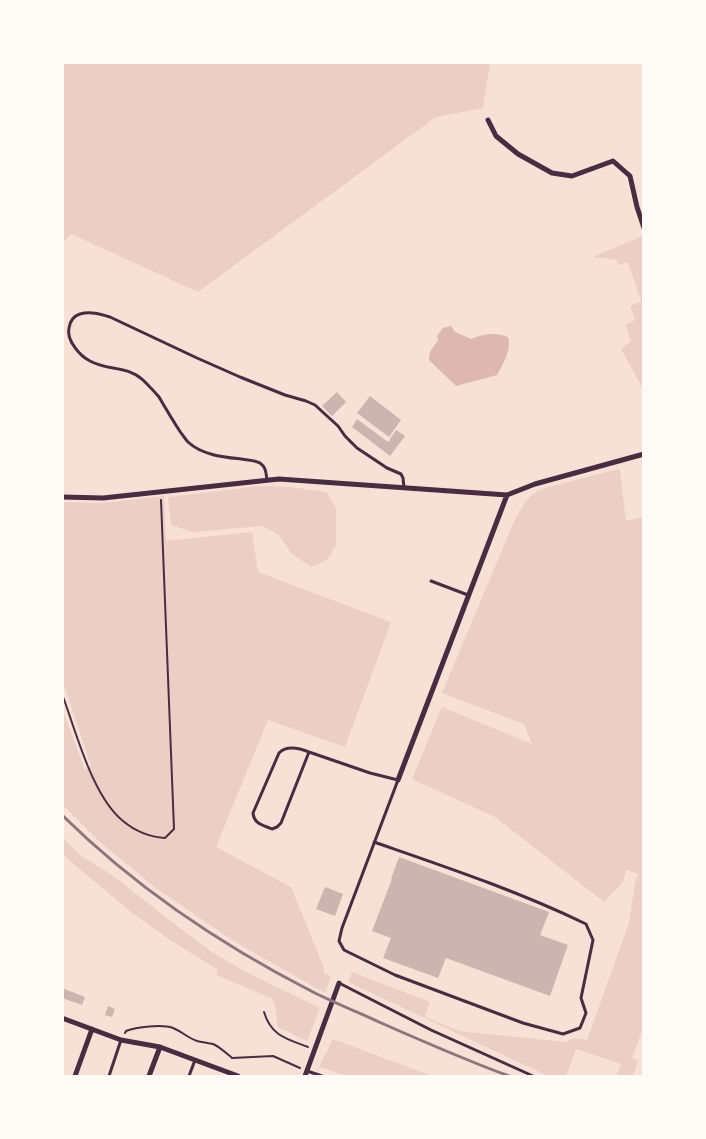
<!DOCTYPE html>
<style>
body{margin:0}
#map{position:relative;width:706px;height:1139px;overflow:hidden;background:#f7e1d7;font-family:"Varela Round",sans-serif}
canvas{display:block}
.frame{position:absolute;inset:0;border:64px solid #fffaf5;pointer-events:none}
</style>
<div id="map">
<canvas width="706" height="1139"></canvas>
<div class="frame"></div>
</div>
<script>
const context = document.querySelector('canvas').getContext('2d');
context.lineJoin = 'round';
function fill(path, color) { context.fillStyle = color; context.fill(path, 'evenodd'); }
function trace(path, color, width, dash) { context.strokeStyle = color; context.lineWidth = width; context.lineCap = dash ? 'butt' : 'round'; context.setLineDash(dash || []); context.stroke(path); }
const green = new Path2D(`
 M63 62H490V63L483 108 436 117 198 292 71 234 63 243Z
 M642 236 644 240V348L642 349 644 352 643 389 621 349 631 341 625 325 635 320 630 306 641 301 628 262 619 265 616 260 593 257Z
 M618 469 620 470 626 521 644 517 643 1028 632 1058 638 1061 633 1076H616L621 1064 576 1049 566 1076H548L348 982 352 972 430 1002 425 1017 459 1031 565 1042 574 1038 587 1040 629 923 635 883 638 874 626 870 623 882 604 902 495 817 412 779 442 707 532 744 524 724 442 693 512 526C519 511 526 496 541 489Z
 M259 486 290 487 327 492 336 509V546L327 560 311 567 291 553 279 535 262 526 192 532 171 525 168 497Z
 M164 496 166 541 252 532 258 572 391 622 345 747 268 720 216 847 291 887 324 968V973L331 977 325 993 235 942 153 886 100 842 63 805 62 708 85 770 91 766 63 682V502L103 503Z
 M63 838 80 855 112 875 185 932 212 952 246 972 320 1008 307 1041 278 1027C275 1018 278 1006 271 998L216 975 218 970 170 940 131 912 63 855Z
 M333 1039 432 1076H347L319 1067Z`);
const water = new Path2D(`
 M451 326 455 332 471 339C486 334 492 332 508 337 512 349 503 364 497 375L456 386 429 360 430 352 438 340 437 336 443 328Z`);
const building = new Path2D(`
 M337 392 346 402 332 416 322 406Z
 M370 396 401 420 389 437 357 413Z
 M357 419 388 442 396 430 405 436 390 456 352 427Z
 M399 857 549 912 540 935 568 945 550 996 446 958 438 978 383 958 391 938 372 931 392 879H391Z
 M325 887 343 894 335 916 316 909Z
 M62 988 85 997 82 1005 62 998Z
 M108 1006 115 1009 112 1017 105 1015Z`);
const path = new Path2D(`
 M62 694C76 731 92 796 123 821 135 831 150 837 165 838L174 829 161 500
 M264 1012C271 1036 287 1039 308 1047
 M125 1033 126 1031C136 1027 162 1024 173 1028 181 1031 188 1038 197 1041 202 1042 208 1043 213 1044 220 1047 226 1053 232 1058L273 1056 300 1068`);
const service = new Path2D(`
 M267 480C266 473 266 467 260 463 255 460 247 460 241 459 223 457 202 455 188 442 185 439 183 435 181 433 173 421 166 409 159 397 154 391 148 385 143 380 126 365 108 371 90 361 80 356 66 340 69 328 70 321 74 316 80 314 90 311 100 314 110 317L197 358 240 377 285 395 306 401 315 405 338 426 345 436 357 448 387 468 401 474 403 478 404 488
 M431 581 468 595
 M309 752 281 823 277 827 272 829C263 825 254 824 253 813L279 753C287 745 299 748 309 752L370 773 398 780 342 928 339 941 344 950 395 975 523 1023 563 1034 580 1028 586 1013 581 998 593 940 586 924C518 891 446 867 374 842
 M339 983 431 1030 533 1076
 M307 1071 322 1076
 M109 1076 121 1040
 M189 1076 195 1060`);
const minor = new Path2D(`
 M488 120 496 136 518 154 552 173 572 176 613 161 630 176 637 207 644 228
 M62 497 103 498 279 479 507 495 535 484 644 454
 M398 780 507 495
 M62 1018 121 1040 160 1047 238 1076
 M75 1076 92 1029
 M149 1076 160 1047
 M305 1076 339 983`);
const rail = new Path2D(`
 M62 815C136 888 221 945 313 992 335 1003 357 1012 379 1022 422 1041 465 1060 509 1076`);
fill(green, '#ebcfc5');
fill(water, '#dcb8b0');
fill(building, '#ccb4b1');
trace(path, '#4a2c40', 2);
trace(service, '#4a2c40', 3);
trace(minor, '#4a2c40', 5);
trace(rail, '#8f747c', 3);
</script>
